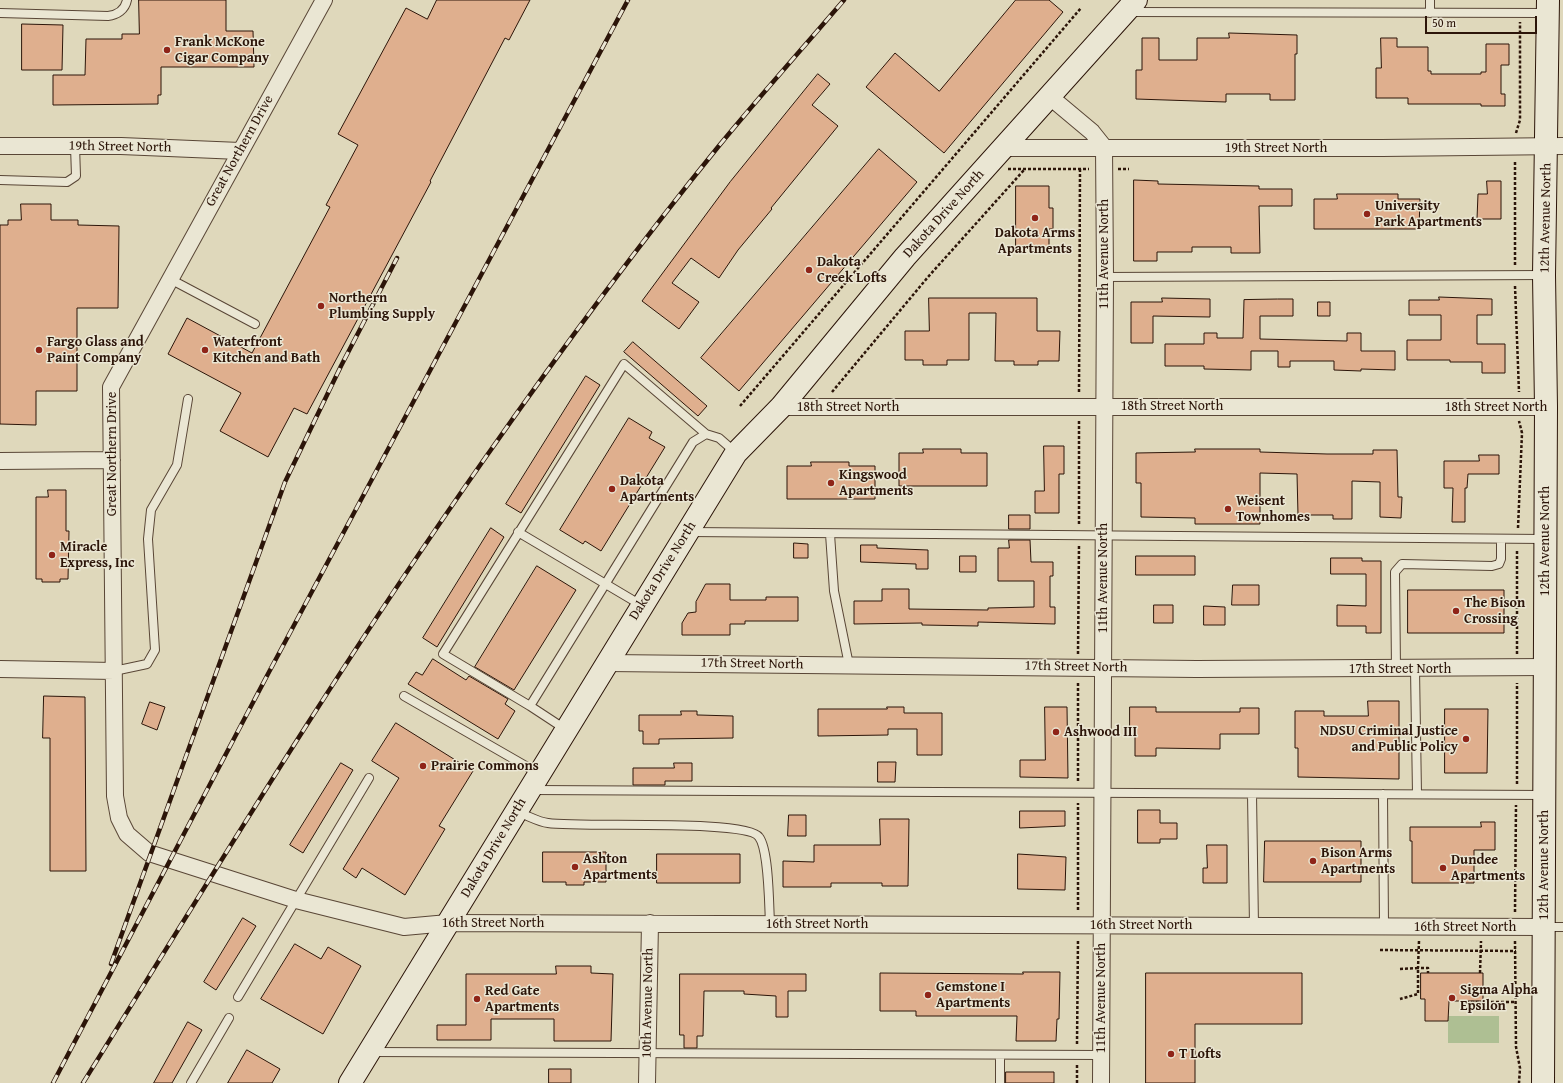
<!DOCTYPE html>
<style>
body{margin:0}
#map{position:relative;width:1563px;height:1083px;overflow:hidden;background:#dfd8bb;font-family:"Gentium Book Plus",serif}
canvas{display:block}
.scale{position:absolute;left:1425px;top:16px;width:112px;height:18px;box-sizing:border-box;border:2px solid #2c1509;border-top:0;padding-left:5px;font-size:12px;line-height:14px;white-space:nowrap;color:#2c1509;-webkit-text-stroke:3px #eae6d3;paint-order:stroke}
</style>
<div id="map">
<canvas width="1563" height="1083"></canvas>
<div class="scale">50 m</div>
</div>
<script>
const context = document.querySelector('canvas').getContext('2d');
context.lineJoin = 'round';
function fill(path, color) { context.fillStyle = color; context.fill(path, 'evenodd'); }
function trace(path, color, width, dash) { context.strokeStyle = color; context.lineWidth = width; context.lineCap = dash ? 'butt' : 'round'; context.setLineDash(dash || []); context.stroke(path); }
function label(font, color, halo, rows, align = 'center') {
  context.font = font + ' "Gentium Book Plus",serif'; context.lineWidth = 3; context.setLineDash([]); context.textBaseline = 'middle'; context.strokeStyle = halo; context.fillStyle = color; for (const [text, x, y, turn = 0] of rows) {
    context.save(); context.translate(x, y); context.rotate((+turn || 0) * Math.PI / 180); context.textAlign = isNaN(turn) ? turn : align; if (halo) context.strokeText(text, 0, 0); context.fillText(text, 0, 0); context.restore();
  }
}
const green = new Path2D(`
 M1448 1016H1499V1043H1448Z`);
const building = new Path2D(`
 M139 0H226V31H253L254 67H161V95H158V104L53 105V75H85L86 39H122V34H139Z
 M437 0H530L509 40 505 38 430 181 431 182 307 414 294 408 268 457 220 431 241 393 168 354 187 318 252 353 330 207 326 205 358 145 338 134 406 8 427 19Z
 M1016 0H1049L1063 12 944 153 866 87 895 53 939 91Z
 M22 24 63 25 62 70H22Z
 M1229 33 1297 35V54H1295V100H1270V94H1226V102L1136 99V70H1142V38H1159V60H1197V38H1229Z
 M1381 38H1397V47H1428V71H1431V74H1481V72H1486V44H1509V65H1501V94H1505V106H1481V104H1408V98H1376V68H1381Z
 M818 74 830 84 812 105 838 126 771 208 772 209 738 250 719 278 691 258 672 283 699 302 679 329 642 301 730 182Z
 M879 149 917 182 739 391 701 358Z
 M1134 180 1158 181V184L1259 186V189H1292V206H1259L1260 253H1231V247H1192V252H1157V261H1134Z
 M1487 181H1501V219H1477L1478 194H1487Z
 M1016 186H1049V208H1053V229H1049V249H1016Z
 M1337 194H1398V199H1420L1419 229H1314V199H1337Z
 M21 204H51V220H78V225L119 226 118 308H77V391H36V425L0 424V225H8V220H21Z
 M1439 297 1492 299V315H1477V344H1505V373H1482V362H1450V360H1407V340H1441V315H1409V300H1439Z
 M929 298H1037V331H1060L1059 361H1038V365H1014V361H995L996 313H969V360H947V365H923V360H905V331H929Z
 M1162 298 1210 299V317L1153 316V343H1131V302H1162Z
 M1278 299H1293V316H1260V339L1347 341V333H1361V351H1395V370L1361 369V371L1334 370V361H1290V367H1278V351H1251V370L1204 369V366H1165V344H1204V333H1217V338H1243L1244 300Z
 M1318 302H1330V316H1318Z
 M633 342 707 406 698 416 624 352Z
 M586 376 600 385 521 513 506 504Z
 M629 418 652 432 649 438 665 447 601 551 585 541 583 544 560 530Z
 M1044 446H1064V474H1059V513H1035V491H1044Z
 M923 449H961V453H987V486H899V453H923Z
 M1195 449H1260V452L1327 454H1373V450H1397L1398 497H1402L1401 518 1380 517V482L1352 481V519H1333V515H1298L1297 474 1260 473V524H1195V518L1141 517V483H1136V453L1195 452Z
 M1479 455H1499V474H1468L1467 488H1465V522H1452L1453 488H1444V461H1479Z
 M811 462H849V466H875V499H787V466H811Z
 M48 490H66V531H69L68 579H60V582H42V579H36V497H48Z
 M1009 515H1030V529H1009Z
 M491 528 504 537 437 647 423 638Z
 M1009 540H1030L1031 562H1053V576H1050V607H1055V624L978 622V626L922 625V623L854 624V601H882V589H909V609L988 610V608L1034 607V581H998V548H1009Z
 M794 543 808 544V558H794Z
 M861 545H877V548L928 550V569H916V564L861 562Z
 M960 556H976V572H960Z
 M1136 556H1195V575H1136Z
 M1331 558H1362V561H1381V633H1366V626H1337V605L1366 606V574H1331Z
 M537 566 576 590 514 690 475 667Z
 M706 584H730V600H766V597H798V621H745V624H730V635H682V623L688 613 696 612V602Z
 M1233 585H1259V605H1232Z
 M1408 590H1504V633H1408Z
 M1154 605H1173V623H1154Z
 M1204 606 1225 607V625H1204Z
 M433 659 466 680 469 676 508 699 505 704 515 711 498 739 408 684 416 672 422 675Z
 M44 696 85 697 86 871H50V738H43Z
 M1368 701H1399V779L1298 777V748H1295V711H1324V716H1368Z
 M150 702 165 707 157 730 142 724Z
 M887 707H904V713H942V755H917V729H888V735L818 736V709H887Z
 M1045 707H1067L1068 778 1020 777V760H1045Z
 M1130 707H1156V712H1240V708H1259V734H1220V749L1156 748V756H1135V728H1130Z
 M1445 709H1488L1487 773H1445Z
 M681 711H697V715H699L733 716V738L659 739V744H643V731H639V715H681Z
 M396 723 473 771 439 826 445 829 405 895 362 868 356 878 343 869 399 778 372 761Z
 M878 762H896L895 782H878Z
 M341 763 353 770 303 853 290 845Z
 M674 763H692V781H665V785H633V768H674Z
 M1138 810H1160V823H1177V839H1160V843H1138Z
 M1020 811H1065V826L1020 828Z
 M789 815H806V836H788Z
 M880 819H909L908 886H882V883H831V887H783V861L814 862V845H880Z
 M1481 822H1495V850H1474V883H1412V841H1410V827H1481Z
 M1265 841H1361V882H1264Z
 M1207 845H1227V883H1203V868H1207Z
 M543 852H606V882H584V885H566V882H543Z
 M657 854H740V883H657Z
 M1018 854 1066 857 1065 890 1018 889Z
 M243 918 256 926 216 990 204 982Z
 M295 944 321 959 328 947 361 966 323 1034 261 999Z
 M556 966H591V973L613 974 611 1041H554V1019H491V1040H437V1025H466V974H556Z
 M1023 972H1060L1059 1019H1057L1056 1041H1016L1017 1016H916V1011H880V973L1023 974Z
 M1146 973H1302V1024H1195V1083H1146Z
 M1421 973H1483V1001H1449L1448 1021H1425V999H1421Z
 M680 974H806V991H788V1017H776V996L744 994V991H704L703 1036H697V1048H684V1035H680Z
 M188 1022 202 1030 172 1083H154Z
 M247 1050 280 1069 272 1083H228Z
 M549 1069H571V1083H549Z
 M1006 1072H1054V1083H1006Z`);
const path = new Path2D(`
 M1516 133 1520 120V22
 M1515 162V265
 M1008 169H1089
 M1118 169H1129
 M1515 286 1519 392
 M832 392 928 277 1024 170
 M1079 392 1080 169
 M740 406 1081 8
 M1079 421V524
 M1518 528 1522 433 1519 421
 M1078 654 1079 545
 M1517 654V549
 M1078 683V782
 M1517 784V683
 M1078 910V803
 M1515 912 1516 805
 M1419 941 1418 968H1428V973
 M1515 941 1516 1047 1520 1068 1519 1083
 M1380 950 1516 951
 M1400 969 1418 968V994L1400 999
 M1480 973 1481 941
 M1461 1002H1516
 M1077 1044 1078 939
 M1077 1065V1083`);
const lane = new Path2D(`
 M1430 0V13
 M1130 12 1546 13
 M0 13 108 16C117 15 125 10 127 0
 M0 180 67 182 76 176 75 146
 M1105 277 1544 275
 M170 279 255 324
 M518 532 641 605
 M689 532 1544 539
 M830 534 834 591 849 665
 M1396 669 1395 572 1402 564 1492 566 1499 564 1501 559V539
 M1415 669 1417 794
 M114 671 147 664 155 650 148 539 151 510 177 465 188 399
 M404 696 538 773
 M530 706 443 654 624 364 706 434
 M565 729 530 706 693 442 706 434 719 438 735 452
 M532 790 1544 795
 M1252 794 1254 926
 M1383 794 1384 926
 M517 812C527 815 538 822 548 823 581 828 747 819 759 837 769 850 769 905 770 924
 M1544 927H1563
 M238 997 369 778
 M372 1052 1101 1055
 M1000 1055V1083
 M191 1083 229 1018`);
const street = new Path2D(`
 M324 0 111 387 115 796 119 818 127 834 149 853 296 900 404 927 448 923 1543 927
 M1049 96 1092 132 1104 147 1105 277 1101 1083
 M0 146H121L240 151
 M1005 148H1382L1563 146
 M781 407H1546
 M0 461 112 460
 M607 663 1197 669 1545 667
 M0 669 114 671
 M647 1083 650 923`);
const secondary = new Path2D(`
 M350 1083 736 453 781 407 905 257 1136 0
 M1543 1083 1546 407 1544 275 1548 0`);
const rail = new Path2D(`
 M111 964 285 482 341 366 397 258
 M53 1083 269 672 628 0
 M83 1083C213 874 341 663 483 461 558 354 636 248 718 147 759 97 802 49 844 0`);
const markers = [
 [167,50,4,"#8f2418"],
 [1367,214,4,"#8f2418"],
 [1035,218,4,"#8f2418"],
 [809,270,4,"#8f2418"],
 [321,306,4,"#8f2418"],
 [39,350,4,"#8f2418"],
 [205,350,4,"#8f2418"],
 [831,483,4,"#8f2418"],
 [612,489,4,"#8f2418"],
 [1228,509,4,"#8f2418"],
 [52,555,4,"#8f2418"],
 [1456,611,4,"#8f2418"],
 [1056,732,4,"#8f2418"],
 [1466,739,4,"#8f2418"],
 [423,766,4,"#8f2418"],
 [1313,861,4,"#8f2418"],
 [575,867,4,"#8f2418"],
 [1443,868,4,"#8f2418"],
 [928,995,4,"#8f2418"],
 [1452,998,4,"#8f2418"],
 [477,999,4,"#8f2418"],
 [1171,1054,4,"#8f2418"]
];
const poiNames = [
 ["Frank McKone",175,42],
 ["Cigar Company",175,58],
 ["University",1375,206],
 ["Park Apartments",1375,222],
 ["Dakota Arms",1035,233,"center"],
 ["Apartments",1035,249,"center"],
 ["Dakota",817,262],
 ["Creek Lofts",817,278],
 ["Northern",329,298],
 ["Plumbing Supply",329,314],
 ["Fargo Glass and",47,342],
 ["Paint Company",47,358],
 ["Waterfront",213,342],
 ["Kitchen and Bath",213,358],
 ["Kingswood",839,475],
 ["Apartments",839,491],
 ["Dakota",620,481],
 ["Apartments",620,497],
 ["Weisent",1236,501],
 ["Townhomes",1236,517],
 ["Miracle",60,547],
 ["Express, Inc",60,563],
 ["The Bison",1464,603],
 ["Crossing",1464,619],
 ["NDSU Criminal Justice",1458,731,"right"],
 ["and Public Policy",1458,747,"right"],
 ["Ashwood III",1064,732],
 ["Prairie Commons",431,766],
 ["Bison Arms",1321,853],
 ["Apartments",1321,869],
 ["Ashton",583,859],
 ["Apartments",583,875],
 ["Dundee",1451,860],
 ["Apartments",1451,876],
 ["Gemstone I",936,987],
 ["Apartments",936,1003],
 ["Sigma Alpha",1460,990],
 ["Epsilon",1460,1006],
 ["Red Gate",485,991],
 ["Apartments",485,1007],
 ["T Lofts",1179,1054]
];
const streetNames = [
 ["19th Street North",120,147,1],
 ["19th Street North",1276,148],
 ["Great Northern Drive",240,151,-61],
 ["Dakota Drive North",944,214,-48],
 ["12th Avenue North",1546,218,-89],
 ["11th Avenue North",1104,254,-90],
 ["18th Street North",1172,406],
 ["18th Street North",848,407],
 ["18th Street North",1496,407],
 ["Great Northern Drive",112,454,-90],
 ["12th Avenue North",1545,541,-90],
 ["Dakota Drive North",663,571,-58],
 ["11th Avenue North",1103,578,-90],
 ["17th Street North",752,664,1],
 ["17th Street North",1076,667,1],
 ["17th Street North",1400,669],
 ["Dakota Drive North",494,848,-59],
 ["12th Avenue North",1544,865,-90],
 ["16th Street North",493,923],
 ["16th Street North",817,924],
 ["16th Street North",1141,925],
 ["16th Street North",1465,927],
 ["11th Avenue North",1101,998,-90],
 ["10th Avenue North",648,1003,-89]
];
fill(green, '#aebf93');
fill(building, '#dfaf8e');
trace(building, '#2c1509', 1);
trace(lane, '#594636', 10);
trace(street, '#594636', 18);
trace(secondary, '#2c1509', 24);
trace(path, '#2c1509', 2.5, [3, 2]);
trace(lane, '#eae6d3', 8);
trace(street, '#eae6d3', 16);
trace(secondary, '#eae6d3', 22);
trace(rail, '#2c1509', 4.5);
trace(rail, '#eae6d3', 3, [9]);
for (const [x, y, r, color] of markers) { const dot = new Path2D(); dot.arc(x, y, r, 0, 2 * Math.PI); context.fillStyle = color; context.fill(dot); trace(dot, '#eae6d3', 1.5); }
label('bold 14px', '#2c1509', '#eae6d3', poiNames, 'left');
label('14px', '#2c1509', '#eae6d3', streetNames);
</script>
